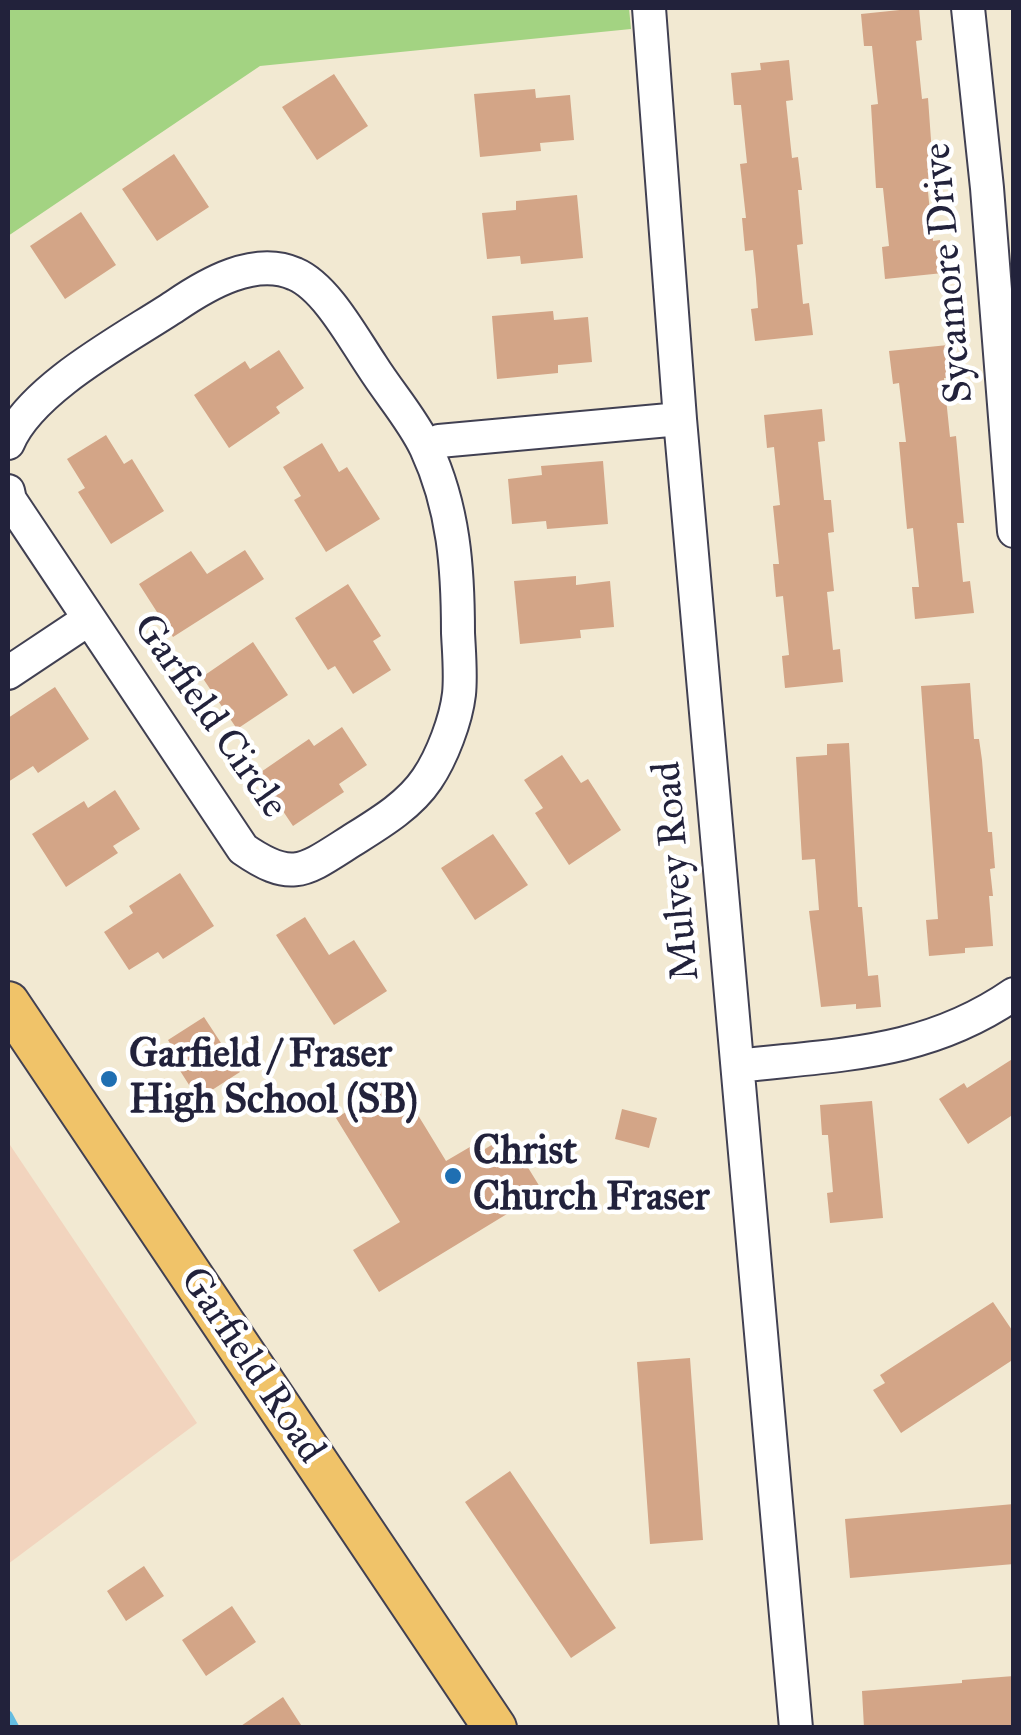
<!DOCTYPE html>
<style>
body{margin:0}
#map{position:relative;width:1021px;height:1735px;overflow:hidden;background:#f2e9d2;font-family:"IM FELL Great Primer",serif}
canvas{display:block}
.frame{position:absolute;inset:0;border:10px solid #22223b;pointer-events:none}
</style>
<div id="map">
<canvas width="1021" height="1735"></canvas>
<div class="frame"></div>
</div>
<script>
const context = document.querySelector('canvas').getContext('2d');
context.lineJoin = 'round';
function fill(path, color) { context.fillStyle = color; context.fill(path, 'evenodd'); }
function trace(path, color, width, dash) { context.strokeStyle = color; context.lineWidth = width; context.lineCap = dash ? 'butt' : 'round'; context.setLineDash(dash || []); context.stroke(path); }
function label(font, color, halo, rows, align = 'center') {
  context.font = font + ' "IM FELL Great Primer",serif'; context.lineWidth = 9; context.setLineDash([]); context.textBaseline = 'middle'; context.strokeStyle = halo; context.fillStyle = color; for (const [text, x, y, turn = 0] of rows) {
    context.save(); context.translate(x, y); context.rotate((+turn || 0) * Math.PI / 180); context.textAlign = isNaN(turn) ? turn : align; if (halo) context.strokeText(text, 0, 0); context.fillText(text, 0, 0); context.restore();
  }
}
const built = new Path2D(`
 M8 1142 197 1423 8 1564Z`);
const green = new Path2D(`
 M8 8H629L631 29 260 66 8 236Z`);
const stream = new Path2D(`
 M8 1715 15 1728`);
const building = new Path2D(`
 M919 8 922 40 916 41 922 99 928 98 934 182H927L933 241 940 240 943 273 885 279 882 247 889 246 883 188H876L871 105 878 104 872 46H864L861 14Z
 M789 60 793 100 786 101 789 130 792 158 798 157 802 190H798L803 244 797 245 803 304 809 303 813 335 755 341 751 309 758 308 756 279 753 250 745 251 742 218H746L740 164 747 163 741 105H734L731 73 761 70 760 63Z
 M334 74 368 126 317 160 282 107Z
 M535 89 536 98 570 95 574 140 540 143 541 151 480 157 474 94Z
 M174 154 209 207 157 241 122 189Z
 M577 195 583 258 521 264 520 256 487 259 482 213 516 210V201Z
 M81 212 116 265 65 299 30 246Z
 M553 311 554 320 588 317 592 362 558 365V373L497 379 492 316Z
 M948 345 951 378H944L947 408 950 437 956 436 964 523H957L963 582 970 581 974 613 915 619 912 587H919L913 528 907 529 899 442H906L899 383 893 384 889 351Z
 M279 350 304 388 276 407 280 413 229 448 194 395 245 361 250 369Z
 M822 409 825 441 818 442 824 500H831L834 532 828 533 834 591 827 592 833 650 840 649 843 682 785 688 782 656 789 655 783 596 776 597 773 564H779L773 506 780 505 774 447 767 448 764 415Z
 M106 435 124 464 132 459 164 511 111 544 78 492 85 488 67 459Z
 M322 443 339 472 347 467 380 519 326 552 294 500 301 496 283 467Z
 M603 461 608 524 547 529 546 521 512 524 508 479 542 475 541 466Z
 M245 550 264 579 173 637 139 584 191 551 207 574Z
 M576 576V585L610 581 614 627 580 630 581 638 520 644 514 581Z
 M348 584 381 636 373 641 391 670 353 694 335 666 328 670 295 618Z
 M253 642 288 695 237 729 202 677Z
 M970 683 974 739H979L982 760 988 832H992L995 868 990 869 993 896H989L993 946 965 948V953L929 956 926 920 938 919 921 686Z
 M55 687 89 739 38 773 33 766 8 782V718Z
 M342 727 367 765 339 784 344 792 293 826 258 774 309 739 314 746Z
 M849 743 858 907H862L868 976 878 975 881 1007 856 1009V1004L821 1007 809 911 819 910 815 859 802 860 796 757 827 755V744Z
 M562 755 581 783 588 779 621 830 569 865 535 813 543 808 524 780Z
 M115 790 140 829 113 846 118 853 66 887 32 834 84 801 88 808Z
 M493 834 528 885 475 920 441 868Z
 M180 873 214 926 163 959 158 952 129 970 104 932 133 913 129 906Z
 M305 917 329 955 354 940 387 991 334 1025 276 935Z
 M204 1017 240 1072 198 1099 177 1066 182 1063 168 1040Z
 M1014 1058V1114L968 1144 939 1099 964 1083 967 1088Z
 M388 1087 400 1107 410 1102 446 1161 475 1144 480 1152 508 1135 543 1192 379 1292 353 1250 400 1222 336 1118Z
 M872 1101 883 1218 830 1223 827 1193 833 1192 828 1135H822L820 1105Z
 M622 1109 657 1118 649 1148 615 1139Z
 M993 1302 1014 1333V1359L901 1433 873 1390 885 1383 880 1375Z
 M690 1358 703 1540 650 1544 637 1362Z
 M510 1471 616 1628 571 1658 465 1502Z
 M1014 1504V1564L850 1578 845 1519Z
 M144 1566 164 1596 126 1621 107 1591Z
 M232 1606 256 1642 206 1676 182 1640Z
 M1014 1676V1728H864L862 1691 962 1683V1680Z
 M283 1697 303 1728H238Z`);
const minor = new Path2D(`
 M649 8 680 419 796 1728
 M968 8 987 188 1014 531
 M8 443C31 388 125 339 175 306 207 284 255 256 295 274 326 287 353 338 372 366 389 393 413 420 426 448 454 508 458 569 458 633 459 653 461 675 459 694 456 720 442 757 427 779 409 806 378 824 351 841 304 871 292 883 243 849L10 500 8 491
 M426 447 439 441 680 419
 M8 673 89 619
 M738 1066C839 1054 926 1055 1014 994`);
const major = new Path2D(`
 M8 1003 495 1728`);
const markers = [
 [109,1079,10,"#1f6fb2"],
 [453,1176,10,"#1f6fb2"]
];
const streetNames = [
 ["Sycamore Drive",950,273,-95],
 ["Garfield Circle",209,717,55],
 ["Mulvey Road",678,871,-95],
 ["Garfield Road",251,1366,56]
];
const poiNames = [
 ["Garfield / Fraser",129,1056],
 ["High School (SB)",129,1102],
 ["Christ",473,1153],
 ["Church Fraser",473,1199]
];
fill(built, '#f2d4be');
fill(green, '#a3d382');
trace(stream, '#64bce1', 9);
fill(building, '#d3a587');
trace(minor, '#414052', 36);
trace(major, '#414052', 46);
trace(minor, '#fff', 32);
trace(major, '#f0c369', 42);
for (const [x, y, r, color] of markers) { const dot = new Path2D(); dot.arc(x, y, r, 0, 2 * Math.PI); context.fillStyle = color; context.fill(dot); trace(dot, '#fff', 4); }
label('40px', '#22223b', '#fff', streetNames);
label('bold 40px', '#22223b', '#fff', poiNames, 'left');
</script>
